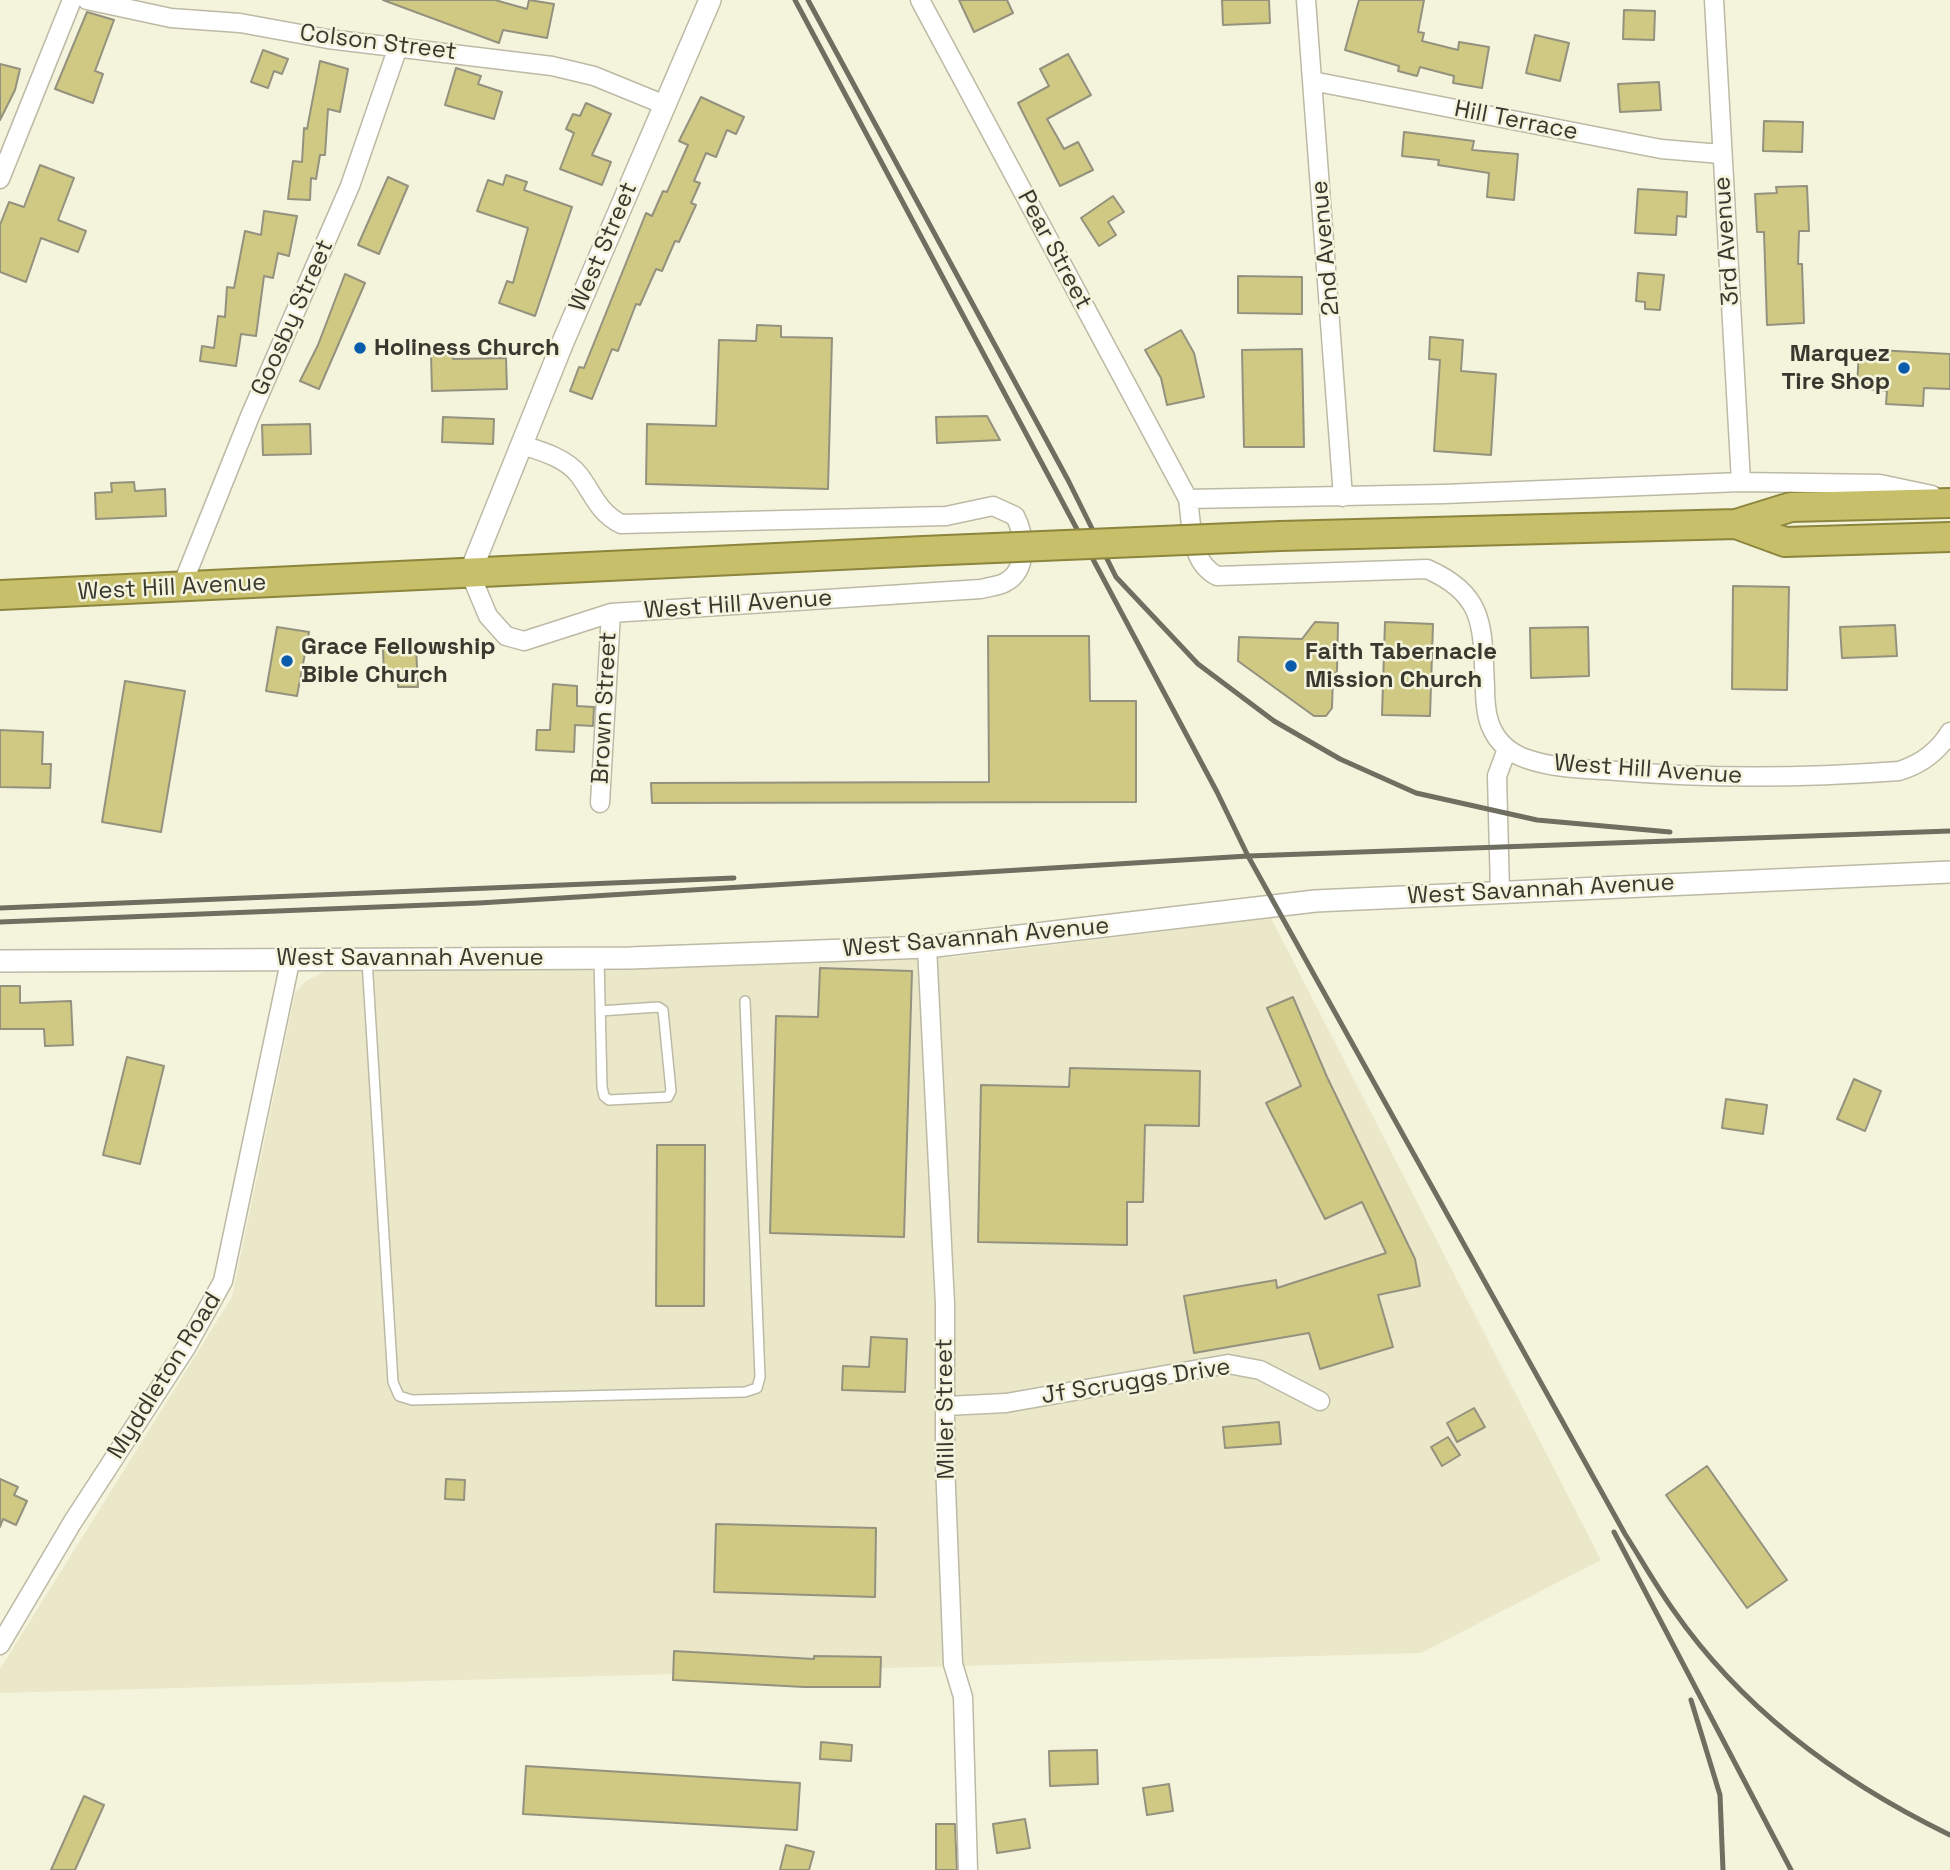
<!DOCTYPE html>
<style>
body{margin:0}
canvas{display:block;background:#f4f3dc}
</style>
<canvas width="1950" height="1870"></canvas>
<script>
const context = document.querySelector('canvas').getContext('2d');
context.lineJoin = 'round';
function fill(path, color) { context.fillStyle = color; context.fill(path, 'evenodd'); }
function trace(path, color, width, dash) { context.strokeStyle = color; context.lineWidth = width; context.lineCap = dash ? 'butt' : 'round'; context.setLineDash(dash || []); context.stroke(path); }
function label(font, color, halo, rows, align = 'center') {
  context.font = font + ' "Space Grotesk",sans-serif'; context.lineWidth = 5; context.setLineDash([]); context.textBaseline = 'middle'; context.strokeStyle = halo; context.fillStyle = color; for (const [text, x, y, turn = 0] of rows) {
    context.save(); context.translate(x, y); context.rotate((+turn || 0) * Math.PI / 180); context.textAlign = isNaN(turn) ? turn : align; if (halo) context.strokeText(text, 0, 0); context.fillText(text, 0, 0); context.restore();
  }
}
const built = new Path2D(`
 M1271 918 1601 1560 1421 1653 0 1693V1669L232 1297 295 993 306 981 325 971 955 957Z`);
const building = new Path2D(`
 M383 0H495L527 9 529 0 554 4 547 38 503 30 499 43Z
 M959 0H1007L1013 13 974 32Z
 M1222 0H1269L1270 23 1223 25Z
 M1359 0H1424L1418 32 1424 33 1422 41 1458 50 1459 42 1489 47 1482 88 1453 83 1454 76 1420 67 1417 76 1398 71 1399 66 1345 50Z
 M1624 10 1655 11 1654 40 1623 39Z
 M87 12 114 20 95 71 103 74 93 103 55 89Z
 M1535 35 1569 43 1560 81 1526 73Z
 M263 50 288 59 282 74 274 71 268 88 251 82Z
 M1068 54 1091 95 1047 119 1064 149 1078 142 1093 170 1060 186 1018 103 1049 86 1040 69Z
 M320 61 348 69 340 112 328 109 325 155H320L316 179 311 178 310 200 288 199 293 161 302 162 304 128 307 129Z
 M0 64 20 69 15 90 0 120Z
 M456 68 481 76 478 84 502 92 494 119 445 105Z
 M1659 82 1661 110 1620 112 1618 84Z
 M701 97 744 117 736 134 727 130 716 157 706 153 694 181 700 183 691 203 696 205 679 242 675 241 662 271 656 269 640 305 636 304 618 351 612 349 592 399 570 391 579 367 584 368 646 213 652 216 663 191 667 192 688 145 679 141Z
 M586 103 611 114 592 155 611 162 602 185 560 169 574 133 566 129 573 114 580 116Z
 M1764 121 1803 122 1802 152 1763 151Z
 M1404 132 1474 141 1472 150 1518 154 1514 200 1487 197 1489 173 1438 165 1439 160 1402 156Z
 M40 165 74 178 58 220 86 231 78 252 41 238 26 282 0 272V225L9 202 24 207Z
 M506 175 527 182 524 190 572 207 535 316 499 303 507 281 513 283 528 228 477 211 488 180 503 185Z
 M388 177 408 186 379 254 358 245Z
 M1807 186 1809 231H1799L1798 264H1802L1804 323 1767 325 1764 232H1757L1755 194 1777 193 1776 187Z
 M1638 189 1687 192 1686 217 1677 216 1676 235 1635 233Z
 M1113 196 1124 212 1108 222 1116 235 1099 246 1081 218Z
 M264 211 297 216 289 256 278 253 273 278 264 276 256 336 241 334 236 366 200 361 202 346 214 348 218 316 225 317 227 287 234 288 245 231 261 235Z
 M1638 273 1664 275 1660 310 1645 309V302L1636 301Z
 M345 274 365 283 319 389 300 381 318 345Z
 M1238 276 1302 277V314L1238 313Z
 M757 325 781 326V337L832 338 828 489 646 484 647 424 716 426 719 340 756 341Z
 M1181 330 1194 353 1204 397 1167 405 1161 378 1145 350Z
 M1430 337 1463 340 1461 371 1496 374 1491 455 1434 451 1440 360 1429 359Z
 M1302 349 1304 447H1244L1242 350Z
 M1859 349 1950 354V389L1924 388 1923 406 1886 404 1887 391 1857 388Z
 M452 354 453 359 506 358 507 389 432 391 431 355Z
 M987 416 1000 440 937 443 936 417Z
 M443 417 494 419 493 444 442 442Z
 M310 424 311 454 263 455 262 425Z
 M134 482 135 491 165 489 166 516 96 519 95 493 112 492 111 483Z
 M1733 586 1789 587 1787 690 1732 689Z
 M1315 622 1338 623 1337 671 1333 676 1332 708 1326 716H1314L1238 661 1239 637 1302 639Z
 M1385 622 1433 624 1430 716 1382 715Z
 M1895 625 1897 656 1842 658 1840 627Z
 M277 627 309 632 297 696 266 691Z
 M1588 627 1589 676 1531 678 1530 628Z
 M988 636H1089L1090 701H1136V802L652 803 651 783 989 782Z
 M416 647 418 687H398V673L384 674 383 649Z
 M125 681 185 691 161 832 102 822Z
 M553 684 577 686V706L594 707 593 726 575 725 574 752 536 750 537 730H550Z
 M0 730 43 732 42 764H51L50 788 0 787Z
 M820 968 912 971 904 1237 770 1233 776 1016 818 1017Z
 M0 986H20V1003L71 1001 73 1045 45 1046 44 1029H0Z
 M1293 997 1327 1077 1415 1259 1420 1286 1378 1295 1393 1347 1320 1369 1309 1333 1194 1353 1184 1296 1276 1280 1277 1288 1386 1253 1362 1202 1325 1219 1266 1103 1301 1086 1267 1008Z
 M127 1057 164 1066 140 1164 103 1155Z
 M1070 1068 1200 1071 1199 1126 1145 1125 1143 1202H1127V1245L978 1242 981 1085 1069 1087Z
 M1854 1079 1881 1091 1865 1131 1837 1119Z
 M1726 1099 1767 1105 1763 1134 1722 1128Z
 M657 1145H705L704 1306H656Z
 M871 1337 907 1339 905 1392 842 1390 843 1366 869 1367Z
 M1474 1408 1485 1427 1457 1442 1447 1423Z
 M1279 1422 1281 1444 1225 1448 1223 1427Z
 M1448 1437 1460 1455 1442 1466 1431 1447Z
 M1707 1466 1787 1580 1747 1608 1666 1495Z
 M0 1479 18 1487 14 1495 27 1501 16 1525 3 1519 0 1527Z
 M446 1479 465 1480 464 1500 445 1499Z
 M716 1524 876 1528 875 1597 714 1592Z
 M674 1651 814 1659V1656L881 1657 880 1687H804L673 1680Z
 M821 1742 852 1745 851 1761 820 1759Z
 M1097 1750 1098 1784 1050 1786 1049 1751Z
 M526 1766 800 1783 797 1830 523 1814Z
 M1169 1784 1173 1811 1147 1815 1143 1788Z
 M84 1796 104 1805 75 1870H51Z
 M1025 1819 1030 1848 997 1853 993 1824Z
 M936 1824H955L957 1870H936Z
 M786 1845 814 1852 809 1870H780Z`);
const service = new Path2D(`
 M599 959 602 1087 604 1096 609 1100 668 1097 671 1091 663 1010 658 1007 600 1011
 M367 960 393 1382 399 1396 412 1400 745 1392 757 1388 760 1377 745 1001`);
const minor = new Path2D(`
 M87 0 171 18 240 23 328 39 552 66 594 76 665 105
 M920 0 1188 499C1192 527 1190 562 1217 576L1427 569C1487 595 1482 629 1485 687 1485 700 1486 717 1492 729 1499 744 1512 754 1527 759 1556 769 1588 769 1617 771 1712 779 1805 778 1899 771 1922 764 1938 752 1950 732
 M1306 0 1343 497
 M1714 0 1741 482
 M1312 81 1661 149 1721 154
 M0 179 72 0
 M1188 499 1444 494 1741 482 1880 484 1932 495
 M470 573 488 616 506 636 524 641 611 613 981 589C988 587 998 586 1004 583 1029 571 1025 535 1015 516L993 506 946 516 621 524C598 512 594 495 579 475 566 458 541 451 522 445
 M181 588 250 416 350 186 398 47
 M600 803 611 613
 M1500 892 1497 776 1507 749
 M927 947 945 1304V1463L953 1664 963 1697 968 1870
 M946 1406 1006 1403 1228 1364 1260 1370 1320 1401
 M0 1645 72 1523 187 1346 223 1281 291 957`);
const tertiary = new Path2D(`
 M470 573 563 342 710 0
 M0 961 630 958 927 947 1315 901 1950 872`);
const trunk = new Path2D(`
 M1736 524 1785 542 1950 537
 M1280 536 1736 524 1791 507 1950 503
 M0 595 923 551`);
const rail = new Path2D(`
 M795 0 1217 792 1248 856 1625 1534C1641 1559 1656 1586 1674 1611 1743 1710 1843 1783 1950 1835
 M808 0 1068 480 1116 577 1198 664 1274 721 1340 759 1416 793 1537 820 1670 832
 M0 908 734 878
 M0 922 479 903 1248 856 1950 831
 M1614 1532 1791 1870
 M1691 1700 1720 1795 1723 1870`);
const trunkBridge = new Path2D(`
 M923 551 1280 536`);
const markers = [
 [360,348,7,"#0a5caa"],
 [1904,368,7,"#0a5caa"],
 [287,661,7,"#0a5caa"],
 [1291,666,7,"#0a5caa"]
];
const streetNames = [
 ["Colson Street",378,43,7],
 ["Hill Terrace",1516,121,11],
 ["3rd Avenue",1727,241,-94],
 ["West Street",604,247,-67],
 ["2nd Avenue",1326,248,-95],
 ["Pear Street",1054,250,62],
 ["Goosby Street",293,318,-66],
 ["West Hill Avenue",172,588,-3],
 ["West Hill Avenue",738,605,-4],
 ["Brown Street",605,708,-87],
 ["West Hill Avenue",1648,770,4],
 ["West Savannah Avenue",1541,890,-3],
 ["West Savannah Avenue",976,938,-5],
 ["West Savannah Avenue",410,958],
 ["Myddleton Road",165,1376,-58],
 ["Jf Scruggs Drive",1136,1382,-9],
 ["Miller Street",946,1409,-91]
];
const poiNames = [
 ["Holiness Church",374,348],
 ["Marquez",1890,354,"right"],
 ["Tire Shop",1890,382,"right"],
 ["Grace Fellowship",301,647],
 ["Bible Church",301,675],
 ["Faith Tabernacle",1305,652],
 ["Mission Church",1305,680]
];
fill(built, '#ebe8ca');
fill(building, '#cfc984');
trace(building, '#94927e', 2);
trace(service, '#bcbaa5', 12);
trace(minor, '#bcbaa5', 21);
trace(tertiary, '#bcbaa5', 24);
trace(trunk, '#8c853d', 32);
trace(service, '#fff', 9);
trace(minor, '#fff', 18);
trace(tertiary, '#fff', 21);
trace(trunk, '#c7bf6a', 28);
trace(rail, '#6e6e61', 5);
trace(trunkBridge, '#8c853d', 32, []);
trace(trunkBridge, '#c7bf6a', 28);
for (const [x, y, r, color] of markers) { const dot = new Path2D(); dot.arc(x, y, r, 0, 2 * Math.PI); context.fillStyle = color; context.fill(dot); trace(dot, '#f4f3dc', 2.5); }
label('24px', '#38382f', '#f4f3dc', streetNames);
label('bold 24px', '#38382f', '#f4f3dc', poiNames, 'left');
</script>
